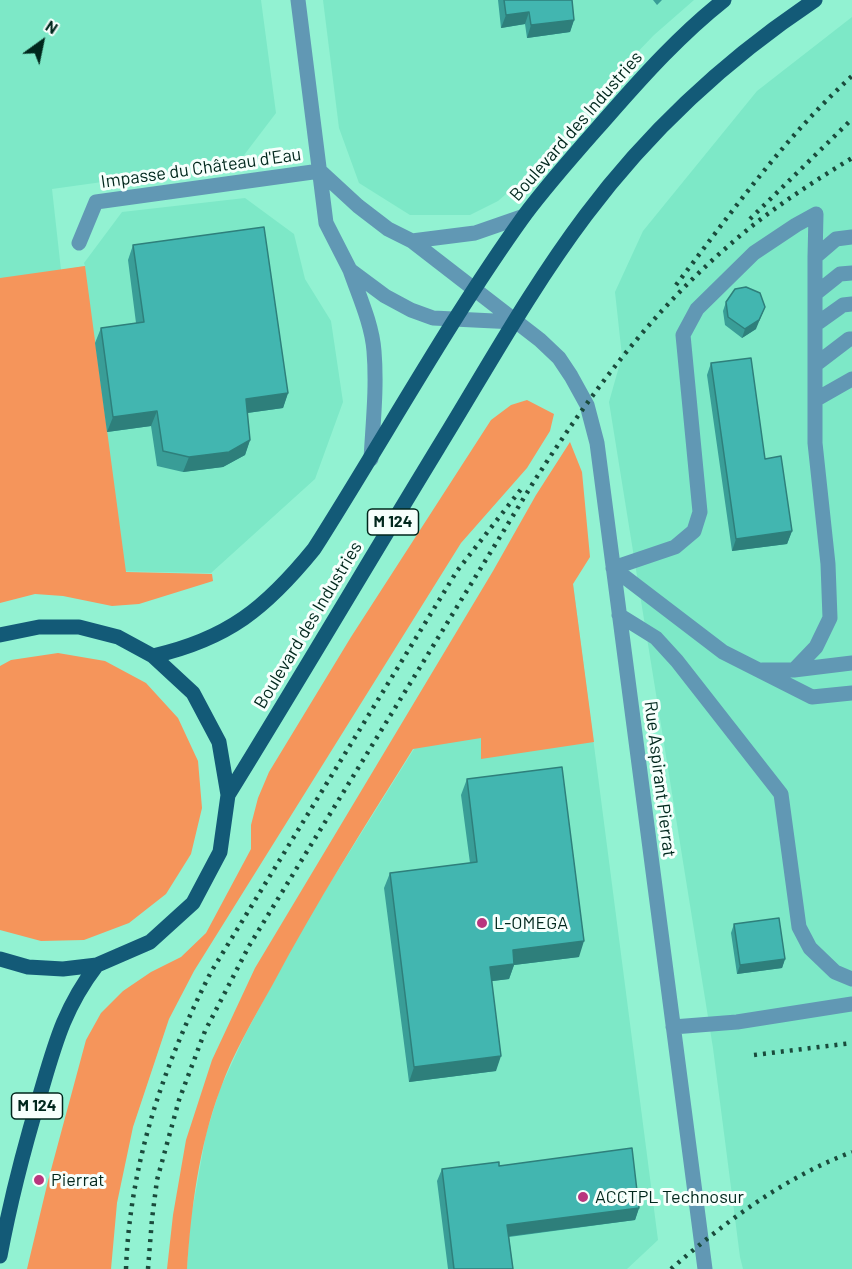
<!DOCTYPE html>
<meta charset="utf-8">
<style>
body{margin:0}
#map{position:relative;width:852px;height:1269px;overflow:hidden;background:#92f2d2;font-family:Barlow,sans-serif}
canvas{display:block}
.north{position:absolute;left:12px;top:12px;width:60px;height:60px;-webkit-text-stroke:4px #f6fffc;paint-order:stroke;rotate:33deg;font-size:16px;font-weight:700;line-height:24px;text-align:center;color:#00271c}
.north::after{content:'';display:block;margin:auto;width:21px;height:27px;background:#00271c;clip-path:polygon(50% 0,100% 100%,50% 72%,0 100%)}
</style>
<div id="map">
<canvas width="852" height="1269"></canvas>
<div class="north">N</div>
</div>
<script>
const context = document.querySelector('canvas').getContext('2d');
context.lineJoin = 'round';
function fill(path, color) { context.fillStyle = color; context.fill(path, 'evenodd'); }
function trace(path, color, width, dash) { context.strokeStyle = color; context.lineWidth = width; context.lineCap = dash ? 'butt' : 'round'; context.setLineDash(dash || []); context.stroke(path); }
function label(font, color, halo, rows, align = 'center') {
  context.font = font + ' Barlow,sans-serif'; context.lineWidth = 6; context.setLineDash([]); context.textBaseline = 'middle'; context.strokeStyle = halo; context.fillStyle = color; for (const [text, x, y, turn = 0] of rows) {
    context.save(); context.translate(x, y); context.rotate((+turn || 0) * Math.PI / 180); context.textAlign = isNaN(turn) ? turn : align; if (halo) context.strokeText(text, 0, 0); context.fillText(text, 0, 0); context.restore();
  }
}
const built = new Path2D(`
 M0 0H261L276 113 238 163 52 189 61 270 85 266 84 263 122 212 245 198 294 234 305 279 331 321 343 402 315 479 211 573 0 569Z
 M323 0H694L654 35 602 89 520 182 498 201 470 215H410L359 183 339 128Z
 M852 17V1269H743L740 1257 713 1048 609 402 622 356 615 292 643 231 757 91Z
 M573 583 658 1240 627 1269H187L190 1223 206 1134 220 1089 245 1035 305 923 414 749Z`);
const green = new Path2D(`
 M85 266 126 572 212 574 213 581 139 604 112 606 63 596 35 594 0 603V278Z
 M527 400 554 414 550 431 527 468 461 543 194 971 169 1019 133 1127 117 1203 111 1269H27L48 1181 86 1040 101 1013 123 991 151 972 181 957 206 933 251 849V825L258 798 269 772 351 637 491 420 511 405Z
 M570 442 582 472 590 557 573 584 594 742 481 759V738L413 749C365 826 316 903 273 984 254 1018 233 1053 220 1090 199 1146 191 1209 187 1269H167L173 1215 186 1140 212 1060 255 968 493 571 536 495Z
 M58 653 105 661 146 683 178 718 198 761 202 808 191 854 166 894 129 923 84 940 41 941 0 930V666L11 660Z`);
const minor = new Path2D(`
 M298 0 326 223 350 270 385 296 411 310 433 318 515 322
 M320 171 358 206 388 229 412 241 475 233 524 216
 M412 241 540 340 559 358 571 376 587 405 597 443 705 1269
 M79 243 96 202 320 171
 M815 257 816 214 796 225 754 253 697 309 683 335 700 512 694 531 675 547 613 568 723 652 812 697 852 693
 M350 270C359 296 372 324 374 351 377 387 373 423 371 459
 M815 294V257L836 239 852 237
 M815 325V294L840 274 852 273
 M815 365V325L843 305 852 304
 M815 400V365L849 339H852
 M619 615 656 638 677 661 781 794 799 927 810 948 835 972 852 979
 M762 670H794L852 663
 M794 670 816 647 830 618 828 564 815 443V400L852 379
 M673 1027 737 1022 852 1004`);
const major = new Path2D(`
 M0 635 39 627H79L118 637 153 656 193 693 219 742 228 795 220 852 193 903 150 942 97 965 63 969 28 967 0 959
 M153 656C228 639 266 608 314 549 384 439 448 322 524 216 550 181 580 148 609 115 644 75 681 34 724 0
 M228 795C299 680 368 563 438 448 486 370 531 288 586 215 649 131 728 58 815 0
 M0 1256C10 1202 24 1148 40 1095 55 1044 64 1008 97 965`);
const rail = new Path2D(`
 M750 219 852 119
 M676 285C731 213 784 138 852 76
 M754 1055 852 1043
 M126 1269C130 1163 163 1066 211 972L457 571 522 488
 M148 1269 152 1219 157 1180 179 1100 205 1031 249 946 533 483C588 397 649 315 726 248 765 213 808 185 852 158
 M671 1269C725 1222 785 1177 852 1152`);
const wall = new Path2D(`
 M498 0H572L574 20 570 32 527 38 525 24 501 28Z
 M653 0H662L657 5Z
 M133 245 288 393 283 408 247 413 250 440 245 455 223 467 183 472 157 466 151 426 107 432 95 343 101 328 136 323 128 260Z
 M726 302 756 329 742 338 725 325 723 311Z
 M711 363 765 459 792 531 787 544 732 551 707 375Z
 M467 779 579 957 514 965 509 979 492 981 496 1071 409 1082 384 888 390 873 470 863 461 795Z
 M734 924 785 959 782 968 737 974 731 933Z
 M499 1166 639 1208 635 1220 509 1237 513 1269H448L437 1181 442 1169Z`);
const shadedWall = new Path2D(`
 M529 12 525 24 501 28 506 15Z
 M574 20 570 32 527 38 531 25Z
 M765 307 756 329 742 338 745 329Z
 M288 393 283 408 240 414 246 399Z
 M157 411 151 426 107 432 113 417Z
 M250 440 245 455 223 467 183 472 189 457Z
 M792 531 787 544 732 551 736 539Z
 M584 941 579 957 514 965 509 979 485 982 490 967 513 950Z
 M785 959 782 968 737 974 740 965Z
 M501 1056 496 1071 409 1082 414 1067Z
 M639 1208 635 1220 503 1237 507 1225Z`);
const building = new Path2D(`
 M504 0H572L574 20 531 25 529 12 506 15Z
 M264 227 288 393 246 399 250 440 229 452 189 457 163 451 157 411 113 417 101 328 144 322 133 245Z
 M746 287 760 293 765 307 759 320 745 329 728 317 726 302 735 289Z
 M751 358 765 459 781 456 792 531 736 539 711 363Z
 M562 767 584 941 513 950 514 964 490 967 501 1056 414 1067 390 873 477 862 467 779Z
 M779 918 785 959 740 965 734 924Z
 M632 1148 639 1208 507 1225 513 1269H454L442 1169 499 1162V1166Z`);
const markers = [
 [482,923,6,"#b9367e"],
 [39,1180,6,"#b9367e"],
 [583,1197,6,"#b9367e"]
];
const shields = [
 [393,522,51],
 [37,1106,51]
];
const shieldNames = [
 ["M 124",393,522],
 ["M 124",37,1106]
];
const streetNames = [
 ["Boulevard des Industries",576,126,-49],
 ["Impasse du Château d'Eau",201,168,-8],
 ["Boulevard des Industries",308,625,-59],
 ["Rue Aspirant Pierrat",660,779,83]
];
const poiNames = [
 ["L-OMEGA",494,923],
 ["Pierrat",51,1180],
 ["ACCTPL Technosur",595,1197]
];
fill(built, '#7de8c7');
fill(green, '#f5955b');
trace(minor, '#6198b4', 15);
trace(major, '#135a77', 15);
trace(rail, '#1a4b3c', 4.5, [3, 6]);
fill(wall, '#399d97');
fill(shadedWall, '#2e7f7b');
fill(building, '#42b6b0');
trace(building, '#2e7f7b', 1.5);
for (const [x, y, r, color] of markers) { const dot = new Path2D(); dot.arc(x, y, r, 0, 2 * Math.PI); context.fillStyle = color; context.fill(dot); trace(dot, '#f6fffc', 2); }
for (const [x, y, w] of shields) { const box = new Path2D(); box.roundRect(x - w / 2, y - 13, w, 26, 4.5); context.fillStyle = '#f6fffc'; context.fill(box); trace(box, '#00271c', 1.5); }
label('bold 16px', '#00271c', null, shieldNames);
label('18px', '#00271c', '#f6fffc', streetNames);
label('18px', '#00271c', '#f6fffc', poiNames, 'left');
</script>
